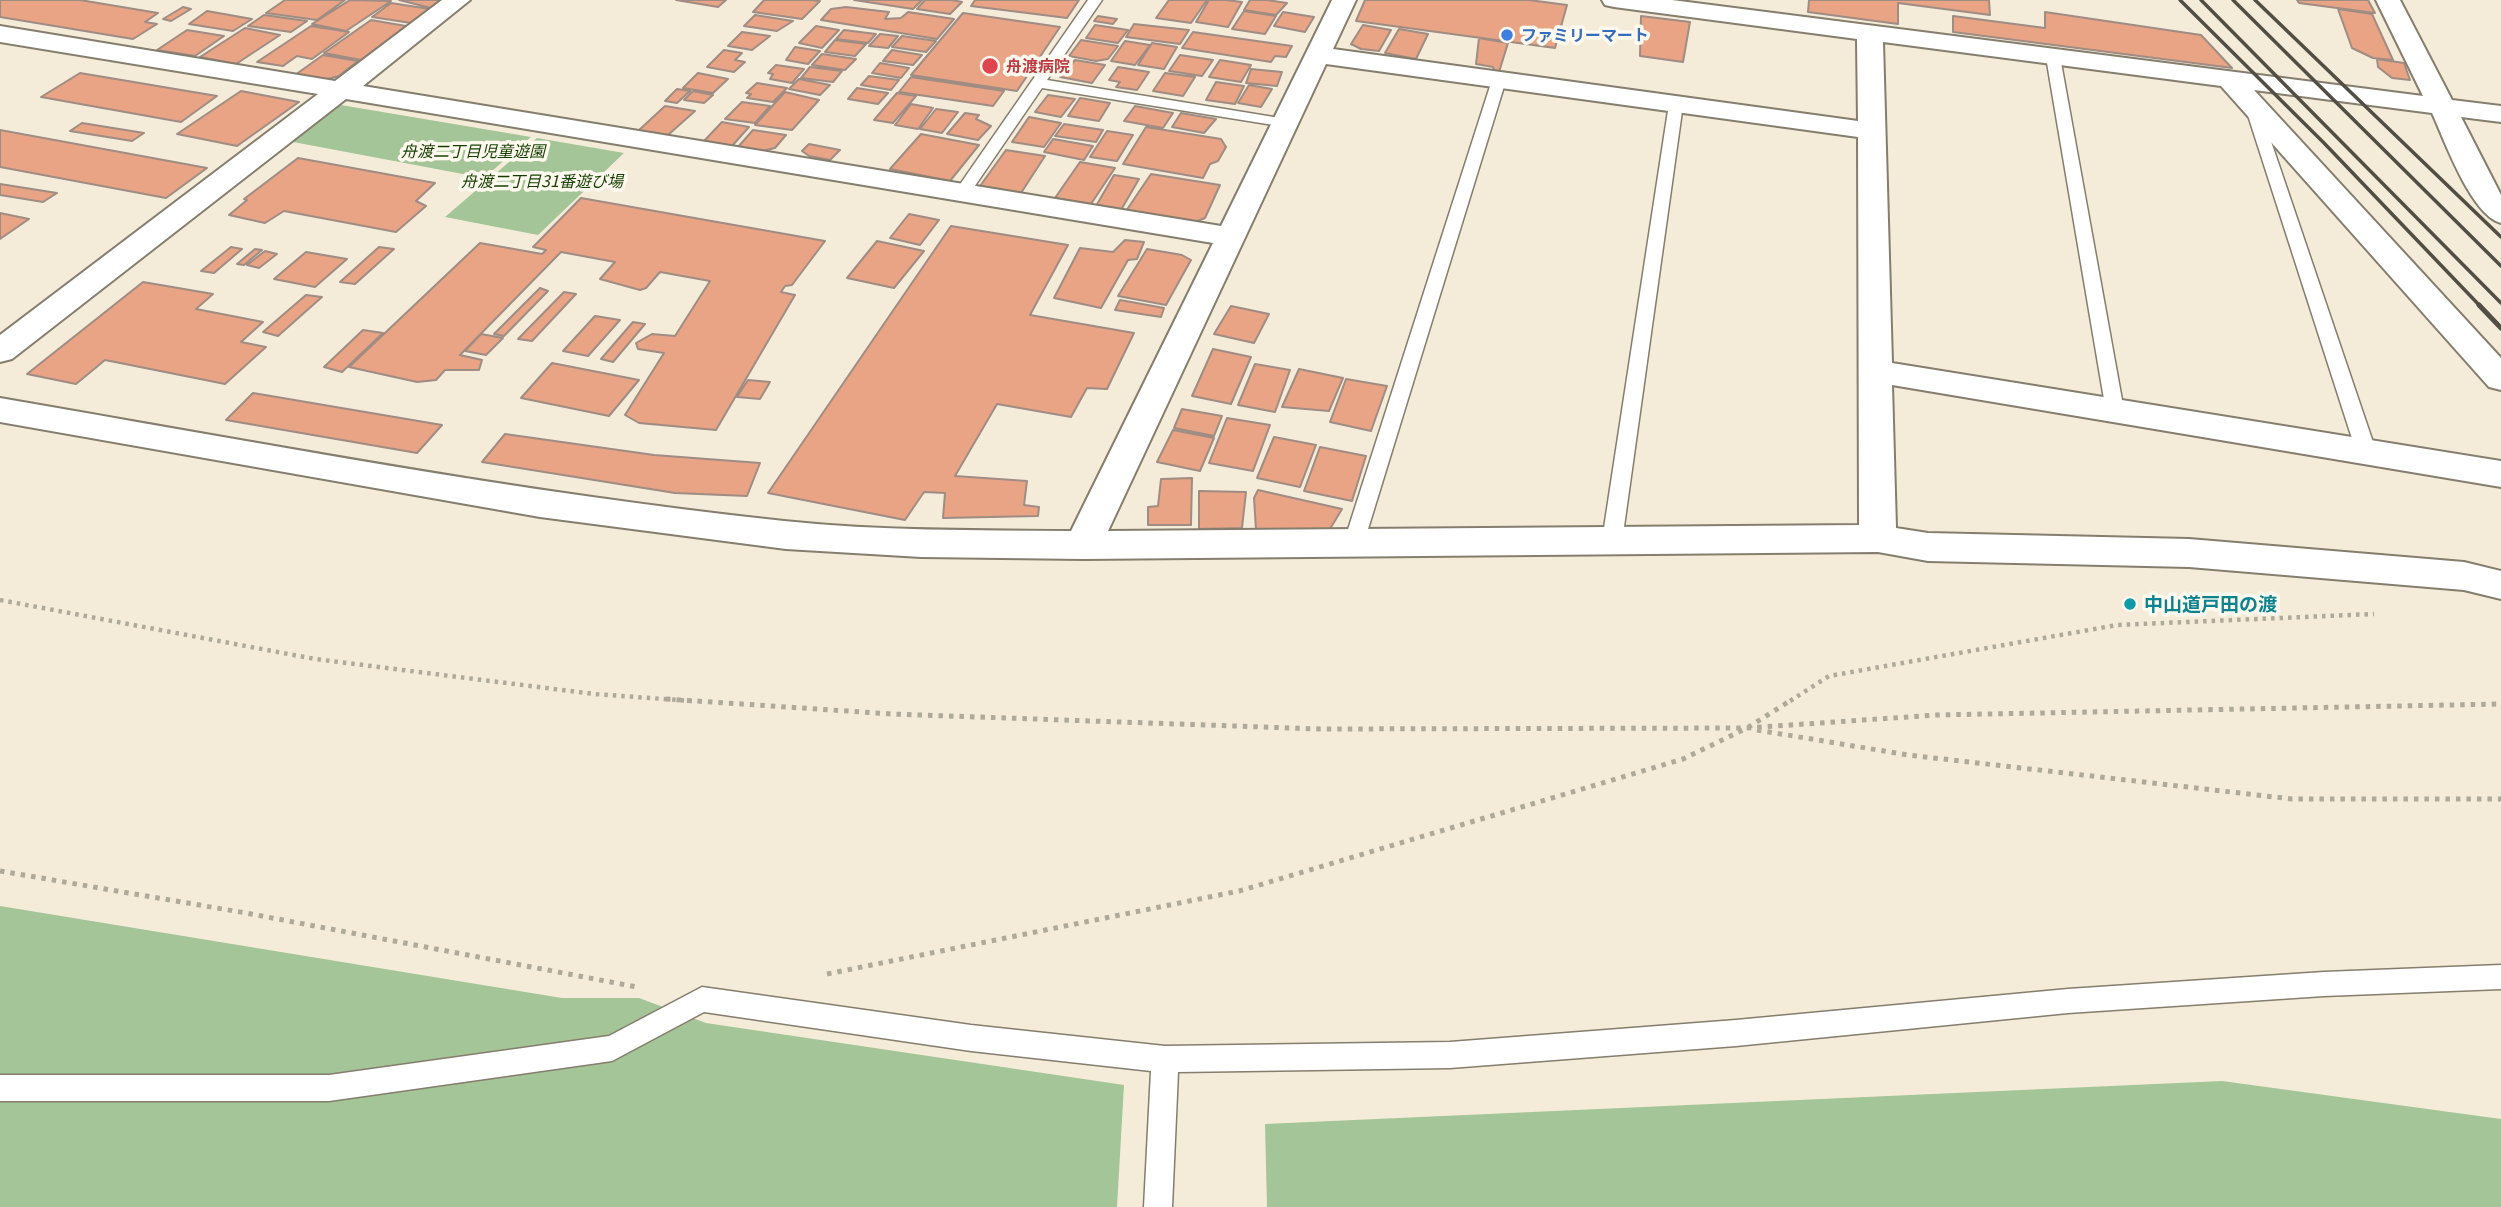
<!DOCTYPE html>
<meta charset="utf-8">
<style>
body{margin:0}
canvas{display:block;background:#f4ecd9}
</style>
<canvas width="2501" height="1207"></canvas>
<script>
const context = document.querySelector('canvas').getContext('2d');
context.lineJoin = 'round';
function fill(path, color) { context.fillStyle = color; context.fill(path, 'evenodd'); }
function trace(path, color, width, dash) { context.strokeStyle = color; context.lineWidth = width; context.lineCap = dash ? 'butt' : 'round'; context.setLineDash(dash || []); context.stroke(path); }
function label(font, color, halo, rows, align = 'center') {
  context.font = font + ' Georgia,"Noto Sans JP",serif'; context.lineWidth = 7; context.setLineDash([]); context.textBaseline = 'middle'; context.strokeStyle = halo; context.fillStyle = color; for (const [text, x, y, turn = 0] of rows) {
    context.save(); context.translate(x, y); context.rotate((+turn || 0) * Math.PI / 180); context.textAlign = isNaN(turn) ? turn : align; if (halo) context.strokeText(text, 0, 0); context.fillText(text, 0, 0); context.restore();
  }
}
const green = new Path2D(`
 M335 104 531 137 484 178 288 141Z
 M537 138 624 153 538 235 445 217Z
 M0 906 562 998H639L706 1023 1124 1085 1117 1207H0Z
 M2222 1081 2501 1119V1207H1267L1265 1124Z`);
const building = new Path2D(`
 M0 0H80L158 13 145 22 157 24 133 39 0 17Z
 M285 0H345L317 20 266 13Z
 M350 0 391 1 346 31 312 24Z
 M399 0H441L431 8Z
 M676 0H726L718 7Z
 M764 0H811L820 1 802 19 753 12Z
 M854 0H922L913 9Z
 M925 0H952L962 2 950 14 917 9Z
 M975 0H1079L1067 18 971 6Z
 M1169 0H1207L1191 23 1156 18Z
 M1209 0H1226L1242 2 1228 27 1196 22Z
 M1250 0H1267L1287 3 1276 15 1244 10Z
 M1365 0H1529L1567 5 1555 48 1356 21Z
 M1809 0H1989L1990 15 1898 3V24L1808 12Z
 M2297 0H2368L2375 13 2299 3Z
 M391 3 430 9 411 23 372 17Z
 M183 7 191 9 171 21 163 19Z
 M846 7 889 12 885 19 901 18 908 12 954 19 937 39 821 20 831 9Z
 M2338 9 2372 14 2393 60 2373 58 2352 48Z
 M207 11 252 19 233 31 189 24Z
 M1244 11 1276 16 1265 34 1232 29Z
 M1283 12 1314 17 1305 32 1274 26Z
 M2045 12 2201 35 2232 68 1953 32V16L2045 28Z
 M963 13 1060 27 1017 91 911 75Z
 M264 15 307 21 291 32 248 26Z
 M755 15 793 21 777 31 744 26Z
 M1098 16 1117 19 1113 24 1094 21Z
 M1641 16 1690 22 1683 62 1640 56Z
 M371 20 406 26 361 60 324 53Z
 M1134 24 1189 30 1180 44 1126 37Z
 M1095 25 1128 30 1118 43 1086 38Z
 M1363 25 1391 30 1379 51 1361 49 1351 44Z
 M311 26 349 32 312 59 297 56 283 66 257 62Z
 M816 26 839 30 822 48 799 43Z
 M245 28 280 35 236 64 200 57Z
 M1399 29 1428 34 1416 59 1385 53Z
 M187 30 224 36 195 56 157 50Z
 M844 30 876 34 868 43 836 39Z
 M742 32 770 36 752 50 728 46Z
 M1193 32 1292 46 1286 57 1275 56 1271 62 1182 48Z
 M880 34 898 36 888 48 869 46Z
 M902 36 936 41 926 52 892 47Z
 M1479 38 1508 43 1499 72 1494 71 1493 67 1476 64Z
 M835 40 866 44 855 56 825 52Z
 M1081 40 1118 46 1108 59 1096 61 1069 56Z
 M1125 41 1150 45 1135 65 1111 61Z
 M1152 43 1177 47 1164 69 1138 65Z
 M795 47 820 51 808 64 786 60Z
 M724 50 742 53 735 60 745 62 734 72 707 67Z
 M892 50 922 55 913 65 883 61Z
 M822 54 856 59 845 70 812 65Z
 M323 55 358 61 339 76 324 80 295 75Z
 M1180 55 1213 60 1202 76 1169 71Z
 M2377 59 2404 63 2410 80 2392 78 2378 67Z
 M1075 60 1105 65 1092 83 1060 77Z
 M1220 60 1251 65 1241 82 1209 77Z
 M880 63 909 68 901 78 872 73Z
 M776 65 804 69 792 83 770 79 773 74 768 73Z
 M810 67 842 71 833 82 801 78Z
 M1118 67 1149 72 1137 90 1116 87 1120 82 1109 80Z
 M1251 69 1282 72 1277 86 1246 83Z
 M80 73 217 96 181 122 41 97Z
 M698 73 728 79 713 93 683 88Z
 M1165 73 1195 77 1183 96 1153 91Z
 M869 76 899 80 891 90 861 85Z
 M911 77 1004 91 993 106 899 92Z
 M799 79 830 85 820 95 789 89Z
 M1216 82 1244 86 1235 104 1206 100Z
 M757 83 787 88 773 102 747 98 751 94 746 93Z
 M1249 85 1272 89 1261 107 1238 103Z
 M857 88 888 93 878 104 848 99Z
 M677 89 690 91 677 103 665 101Z
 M241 91 299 102 237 146 177 134Z
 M693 91 713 95 704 103 684 100Z
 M785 92 819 100 792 130 755 125Z
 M897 93 916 96 893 123 874 120Z
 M1048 95 1075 99 1061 117 1035 112Z
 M1080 98 1110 103 1099 121 1068 116Z
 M742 102 770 106 755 123 725 119Z
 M911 104 933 108 918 129 895 125Z
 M665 106 695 111 668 135 638 131Z
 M1135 106 1173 113 1163 128 1124 121Z
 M936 109 958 112 942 133 920 129Z
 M965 113 979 115 976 119 991 126 978 140 947 134Z
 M1181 113 1216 119 1204 133 1172 127Z
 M1029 117 1061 123 1044 147 1012 142Z
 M722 122 749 127 732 146 704 141Z
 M82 123 144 133 132 141 70 131Z
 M1064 124 1103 130 1096 142 1055 136Z
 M1146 127 1221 139 1226 147 1218 161 1210 164 1203 178 1123 164Z
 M0 130 207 168 166 198 0 167Z
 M753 130 786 135 775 148 762 151 738 147Z
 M1107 131 1133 135 1117 161 1090 157Z
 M921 134 979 145 950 181 890 169Z
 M1053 139 1093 146 1084 160 1044 152Z
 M809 144 840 150 830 160 809 156 802 151Z
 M1006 150 1045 156 1021 193 980 186Z
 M298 158 435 183 416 201 426 206 396 232 284 211 265 223 229 215 247 200 244 199Z
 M1080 162 1115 168 1091 204 1055 198Z
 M1151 174 1220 185 1205 218 1195 222 1126 211Z
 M1114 175 1139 179 1121 210 1096 206Z
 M0 184 57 193 43 202 0 195Z
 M581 198 825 241 792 285 785 286 781 292 795 295 716 430 639 423 625 415 664 353 638 349 636 343 652 334 675 336 710 281 660 272 646 288 640 290 600 279 615 262 561 252 460 355 482 360 479 370H445L436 380 417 382 349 367 480 243 542 254 546 250 533 247Z
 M0 213 29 219 0 239Z
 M909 214 939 220 920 245 890 238Z
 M951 226 1068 245 1030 315 1134 333 1107 389 1087 388 1071 417 997 404 955 476 1027 481 1024 505 1039 507 1038 516 943 518 945 493 924 492 905 520 768 493Z
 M1125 240 1144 242 1137 259 1128 260 1101 308 1054 298 1080 248 1113 252Z
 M877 241 924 251 894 288 847 278Z
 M231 247 242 249 214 273 201 271Z
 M379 247 394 249 355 284 340 282Z
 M255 249 262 250 244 265 237 264Z
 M1147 249 1182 255 1191 260 1166 305 1118 296Z
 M265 251 277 254 259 268 247 265Z
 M306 252 347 259 315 287 274 279Z
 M143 282 213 294 196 309 263 322 241 342 266 347 225 384 105 360 76 384 27 374Z
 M540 288 548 291 504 336 494 334Z
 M564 292 576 294 532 341 518 339Z
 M306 295 322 297 278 336 263 332Z
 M1120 300 1164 308 1161 317 1115 310Z
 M1231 306 1269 314 1254 343 1214 334Z
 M595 316 620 320 588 356 563 351Z
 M633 322 645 324 613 362 601 359Z
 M363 330 383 333 342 372 324 367Z
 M481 334 503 338 486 355 465 351Z
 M1213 349 1251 357 1231 404 1192 396Z
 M552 363 639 380 609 416 521 398Z
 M1255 364 1290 370 1275 412 1238 405Z
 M1299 369 1343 378 1329 411 1282 407Z
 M1346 379 1387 386 1371 431 1330 422Z
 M748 380 770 382 760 399 737 397Z
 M253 393 442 425 417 453 226 420Z
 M1182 409 1222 416 1214 436 1174 428Z
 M1227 418 1270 425 1253 471 1209 463Z
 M1173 430 1214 438 1200 471 1157 462Z
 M505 434 654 455 760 463 747 496 675 493 482 462Z
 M1274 437 1316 445 1300 487 1257 478Z
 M1320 447 1366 456 1352 501 1304 491Z
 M1192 478 1191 525H1148V507L1158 506 1161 479Z
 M1258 490 1342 509 1330 529 1256 530 1254 498Z
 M1199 491 1246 492 1242 528 1199 529Z`);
const pathFar1 = new Path2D(`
 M0 600 315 659 594 694 692 701
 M1790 701 1829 676 2117 625 2374 614`);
const path = new Path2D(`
 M666 699 892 714 1320 729 1747 728 1936 715 2501 704
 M1757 730 1908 755 2292 799H2501
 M0 871 246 913 637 987
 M827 974 1239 891 1683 759 1747 728 1793 699`);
const service = new Path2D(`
 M1088 0H1102L1047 80 1286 119 1293 123 1286 127 1042 88 968 196H956L954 193Z
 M2053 53 2060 57 2124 411 2115 417 2106 411 2046 57Z
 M1499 76 1506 80 1364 542 1361 547H1347L1344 542 1492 80Z
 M1676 100 1683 104 1622 541 1619 546H1605L1602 541 1669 104Z
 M2252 102 2259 106 2377 454 2374 459 2367 461 2357 454 2245 106Z
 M2501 965V989L2324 996 2068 1013 1736 1046 1450 1068 1178 1072 1172 1207H1144L1151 1071 971 1051 704 1012 612 1061 329 1101H0V1075H329L609 1036 702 987 971 1025 1165 1046 1450 1042 1736 1020 2068 989 2324 972Z`);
const minor = new Path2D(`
 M442 0H470L363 86 1221 226 1332 0H1356L1333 49 1858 121 1857 39 1614 7 1605 5 1602 0H1672L2423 96 2376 0H2400L2452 100 2501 106V122L2461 117 2501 195V223C2471 215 2445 141 2432 113L2254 90 2501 358V390L2489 387 2221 86 1883 42 1892 363 2501 461V487L1892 385 1896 528 1928 533 2189 539 2464 562 2501 571V599L2464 590 2189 567 1928 561 1878 552 1083 559 921 557 786 549 540 517 0 422V398C261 443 521 493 784 521 879 531 976 530 1071 531L1213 243 346 99 12 359 0 362V335L318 94 0 42V26L335 81ZM1326 64 1858 137 1859 525 1108 531Z`);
const railFar1 = new Path2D(`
 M2180 0 2324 143 2481 307
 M2201 0 2501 303
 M2233 0 2501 266
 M2255 0 2501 237`);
const rail = new Path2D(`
 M2479 305 2501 328`);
const markers = [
 [1507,35,7,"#3f7fe0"],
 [990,66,9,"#e0444e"],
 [2130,604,7,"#0f9aa8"]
];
const farShopnames = [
 ["ファミリーマート",1521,35]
];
const farHealthnames = [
 ["舟渡病院",1006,66]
];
const farParknames = [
 ["舟渡二丁目児童遊園",473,151],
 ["舟渡二丁目31番遊び場",542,181]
];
const cultureNames = [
 ["中山道戸田の渡",2144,604]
];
fill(green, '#a4c598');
fill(building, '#e9a385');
trace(building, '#9f8c83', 2);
trace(service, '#857d6d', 3);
trace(minor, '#857d6d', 4);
trace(pathFar1, '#afa99a', 4.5, [3.5, 5]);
trace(path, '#afa99a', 5, [4.5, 6]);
fill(service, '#fff');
fill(minor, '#fff');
trace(railFar1, '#524e44', 3.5);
trace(rail, '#524e44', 5);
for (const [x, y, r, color] of markers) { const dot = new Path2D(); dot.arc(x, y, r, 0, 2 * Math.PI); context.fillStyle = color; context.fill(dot); trace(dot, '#fef9ee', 2.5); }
label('bold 16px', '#366cbe', '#fef9ee', farShopnames, 'left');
label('bold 16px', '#be3a42', '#fef9ee', farHealthnames, 'left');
label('italic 16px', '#143d00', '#fef9ee', farParknames);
label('bold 19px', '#0d838f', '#fef9ee', cultureNames, 'left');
</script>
